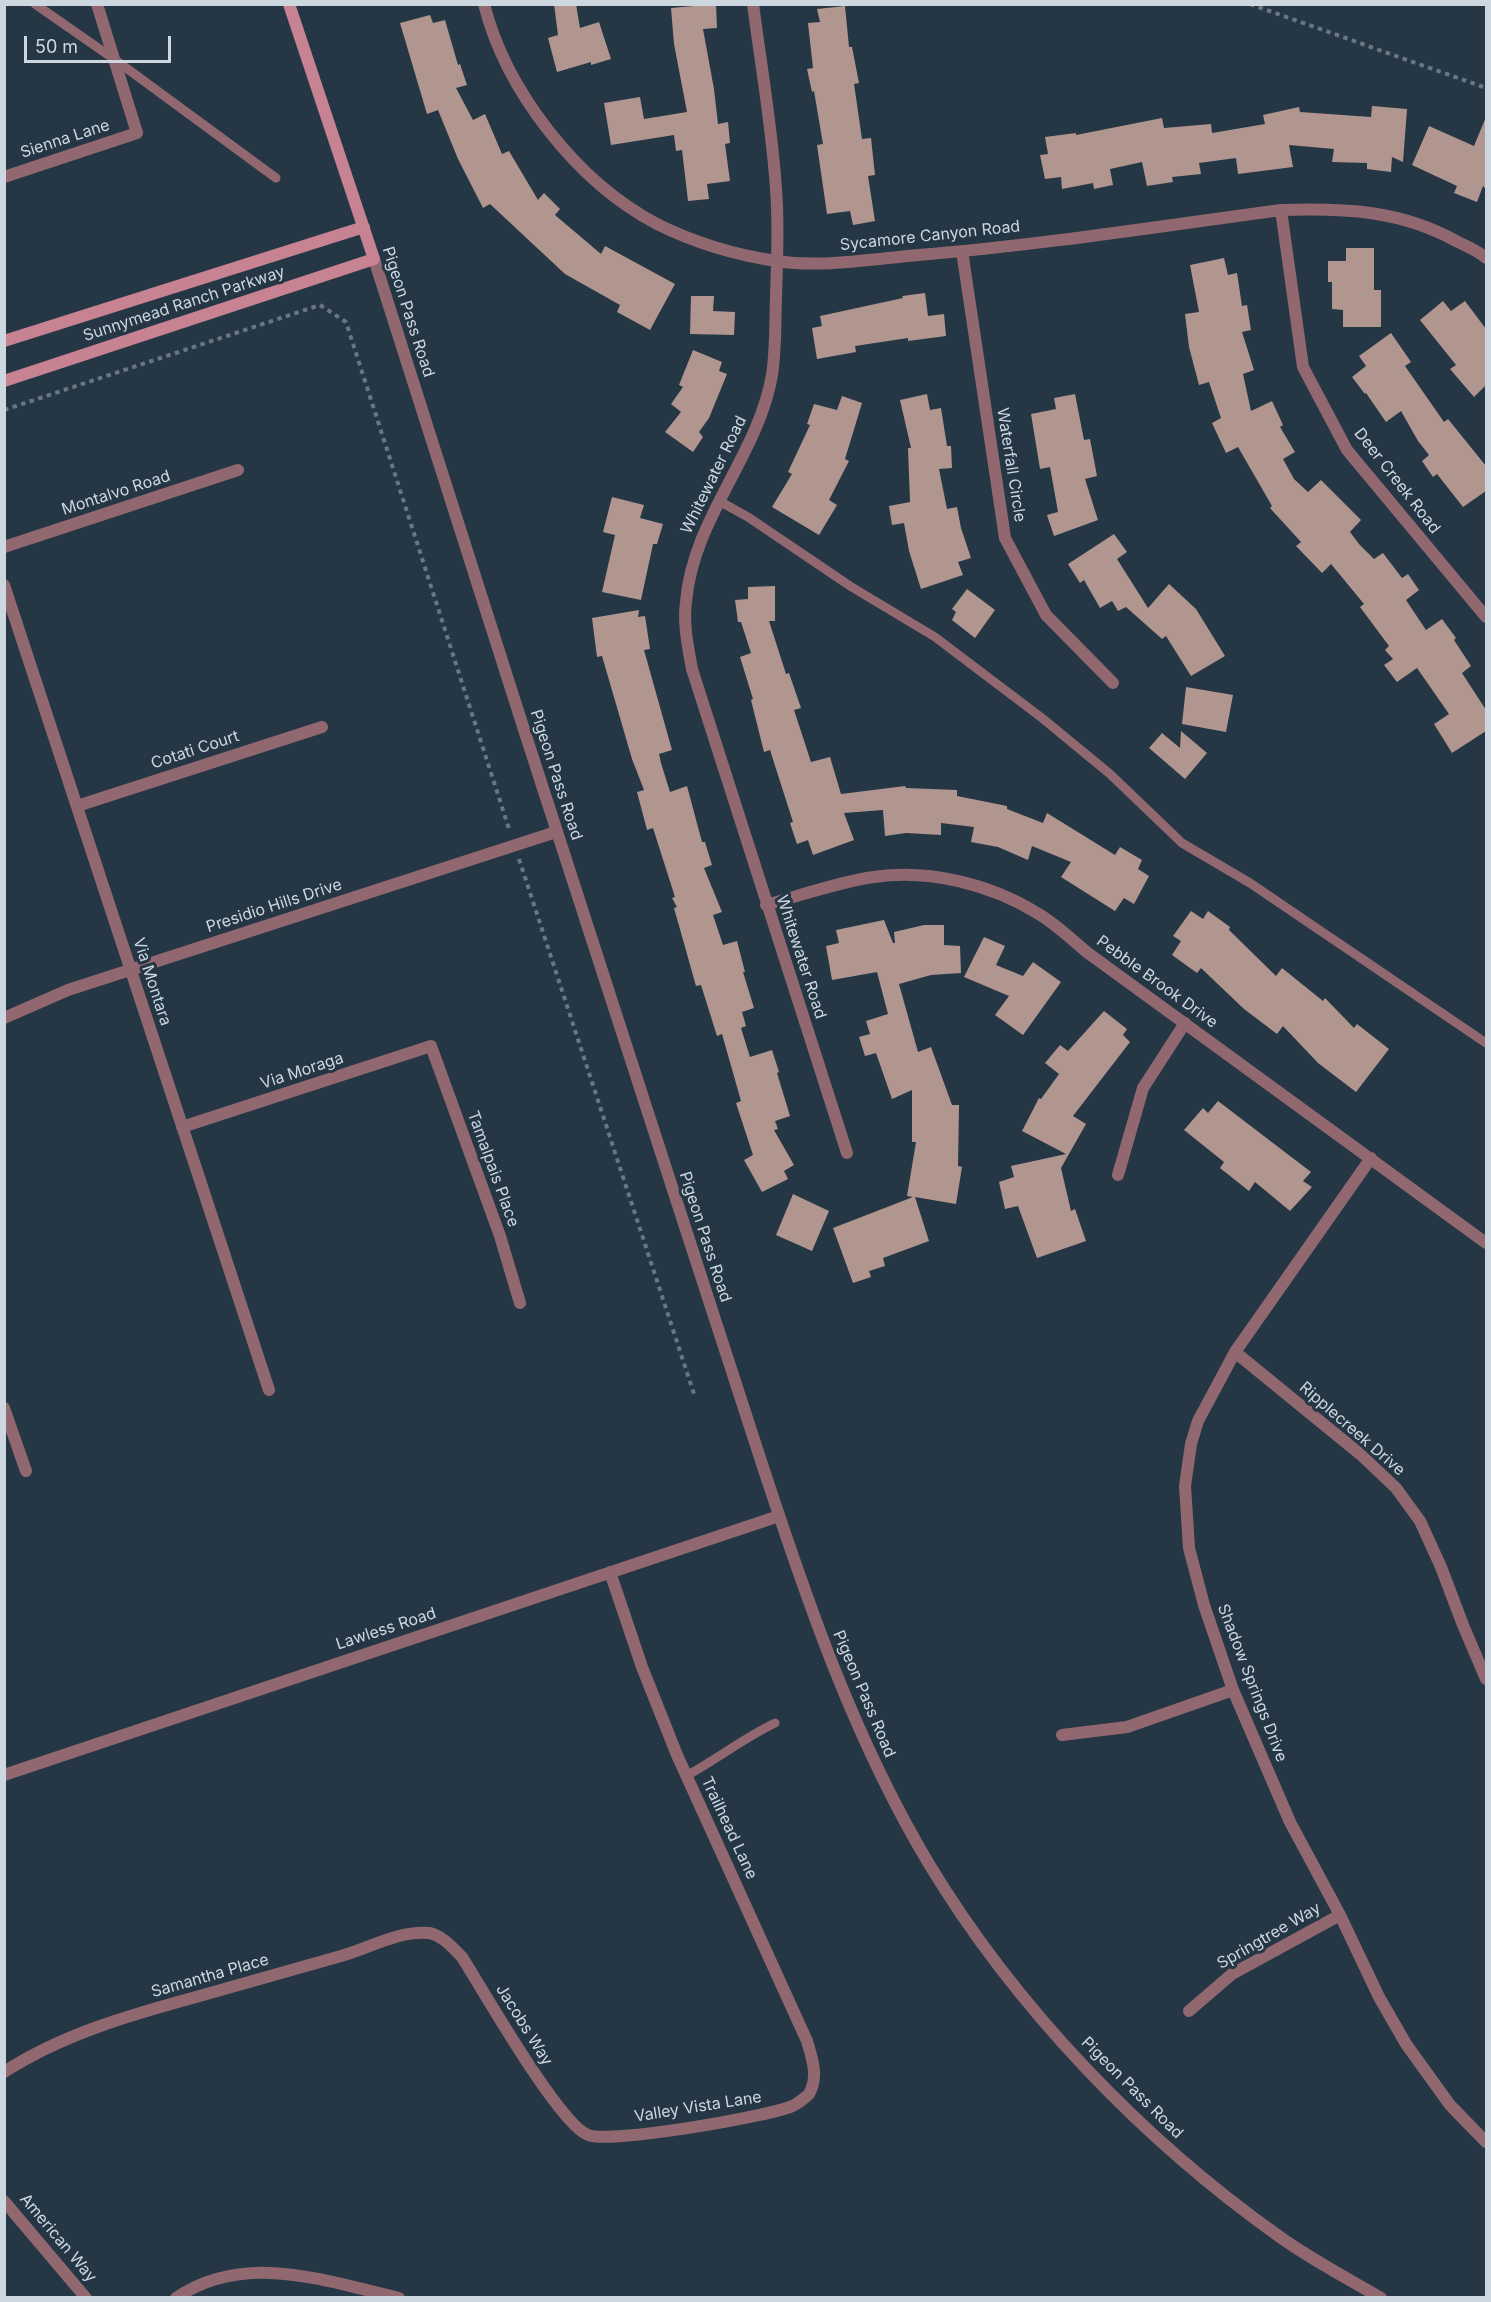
<!DOCTYPE html>
<style>
body{margin:0}
#map{position:relative;width:1491px;height:2302px;overflow:hidden;background:#253645;font-family:Inter,sans-serif}
canvas{display:block}
.frame{position:absolute;inset:0;border:6px solid #cdd7e0;pointer-events:none}
.scale{position:absolute;left:24px;top:36px;width:147px;height:27px;box-sizing:border-box;border:3px solid #cdd7e0;border-top:0;padding-left:8px;font-size:18px;line-height:21px;white-space:nowrap;color:#cdd7e0;-webkit-text-stroke:4px #253645;paint-order:stroke}
</style>
<div id="map">
<canvas width="1491" height="2302"></canvas>
<div class="frame"></div>
<div class="scale">50 m</div>
</div>
<script>
const context = document.querySelector('canvas').getContext('2d');
context.lineJoin = 'round';
function fill(path, color) { context.fillStyle = color; context.fill(path, 'evenodd'); }
function trace(path, color, width, dash) { context.strokeStyle = color; context.lineWidth = width; context.lineCap = dash ? 'butt' : 'round'; context.setLineDash(dash || []); context.stroke(path); }
function label(font, color, halo, rows, align = 'center') {
  context.font = font + ' Inter,sans-serif'; context.lineWidth = 6; context.setLineDash([]); context.textBaseline = 'middle'; context.strokeStyle = halo; context.fillStyle = color; for (const [text, x, y, turn = 0] of rows) {
    context.save(); context.translate(x, y); context.rotate((+turn || 0) * Math.PI / 180); context.textAlign = isNaN(turn) ? turn : align; if (halo) context.strokeText(text, 0, 0); context.fillText(text, 0, 0); context.restore();
  }
}
const building = new Path2D(`
 M554 4H576L580 28 599 22 611 59 591 65V62L557 72 548 38 558 35Z
 M716 4 717 28 703 29 714 89 718 124 728 122 730 143 725 144 730 181 707 184 709 199 688 201 682 150 676 151 674 135 611 145 604 103 640 97 644 119 687 112 674 44 671 8Z
 M845 6 849 47H852L859 83 854 84 862 139 871 138 875 175 868 176 875 221 853 225 850 211 827 214 817 145 823 144 814 91 812 92 807 69 813 68 808 23 820 22 817 9Z
 M430 15 433 23 445 20 458 65 460 64 467 85 456 88 473 120 485 114 502 154 509 151 538 200 544 193 560 209 555 215 601 254 605 246 675 284 650 330 617 312 620 305 565 274 490 204 483 208 458 159 438 110 427 114 400 23Z
 M1372 106 1407 109 1403 162 1392 157 1391 172 1367 169V163L1332 162 1334 149 1289 145 1293 167 1238 174 1236 158 1199 163 1201 174 1172 177 1173 182 1147 186 1142 162 1110 169 1113 185 1094 189 1093 183 1062 189 1061 177 1045 179 1040 155 1048 154 1045 137 1076 133V135L1162 118 1164 128 1211 124 1212 133 1265 124 1263 115 1299 107 1300 112 1371 117Z
 M1486 117V189L1483 186 1477 202 1454 193 1457 186 1412 165 1429 126 1474 146Z
 M1346 248H1374V290H1381V327H1343V310L1332 309V282H1328V261H1346Z
 M1224 258 1228 275 1237 273 1242 306 1247 305 1251 330 1242 332 1254 370 1243 374 1251 411 1272 401 1283 425 1280 427 1295 452 1283 459 1294 479 1308 492 1321 480 1361 520 1350 532 1359 544 1374 559 1383 553 1402 578 1408 574 1419 590 1406 600 1426 630 1442 619 1456 638 1454 640 1471 666 1462 673 1486 710V731L1452 753 1434 724 1449 714 1417 668 1397 682 1384 665 1393 659 1385 650 1389 646 1360 607 1364 604 1331 564 1322 573 1296 546 1301 542 1270 508 1272 506 1238 447 1226 453 1212 423 1221 418 1209 382 1199 385 1189 347 1185 314 1199 312 1190 265Z
 M925 293 928 316 944 314 946 336 908 341V338L855 346 856 352 817 359 812 328 822 326 820 316 903 298 902 296Z
 M691 296H714L713 311 735 312 734 335 690 334Z
 M1443 301 1451 311 1465 301 1486 329V385L1474 397 1450 369 1456 365 1420 320Z
 M1391 333 1411 362 1405 366 1444 422 1448 419 1486 466V491L1463 507 1437 474 1433 477 1422 461 1429 455 1418 441 1401 411 1386 422 1366 393 1365 394 1352 377 1366 366 1359 356Z
 M693 350 722 362 719 371 727 374 709 418 699 432 703 437 693 452 665 432 681 412 671 404 683 387 679 385Z
 M927 394 930 410 941 408 947 446H951L952 468 939 469 947 509 957 507 961 528 971 558 958 562 963 575 921 589 909 551 904 523 892 525 889 506 910 502 908 448H911L900 400Z
 M1075 394 1084 440 1090 439 1097 476 1085 479 1098 520 1054 536 1047 515 1058 512 1050 467 1040 469 1031 414 1056 409 1054 398Z
 M842 396 862 403 845 459 849 461 829 500 837 505 819 535 772 507 792 474 788 472 810 425 807 424 814 404 837 410Z
 M612 497 644 505 640 518 663 524 657 544H653L641 600 602 592 615 535 603 532Z
 M1114 534 1127 552 1117 559 1148 608 1169 584 1196 609 1225 656 1191 676 1166 636 1162 639 1126 607 1118 611 1112 601 1100 608 1084 580 1080 583 1068 564Z
 M775 586V621H769L786 674 789 673 801 708 794 710 811 762 830 757 841 794 905 786 906 788 957 790V796L1007 806V809L1043 823 1047 813 1115 855 1120 847 1142 860 1138 869 1149 876 1134 904 1124 898 1115 911 1061 877 1071 862 1032 846 1028 860 998 847 971 842 974 827 941 823V835L906 833 885 836 883 810 844 813 854 840 813 855 808 840 797 844 790 823 793 822 770 750 764 752 751 700 753 699 740 657 751 653 741 622H738L735 600 748 599V587Z
 M967 589 995 610 975 638 952 620 956 612 952 609Z
 M639 610 638 617 645 616 650 649 644 650 672 750 659 754 661 763 670 792 687 786 702 842H705L712 865 704 868 722 912 713 915 723 945 737 941 745 972H743L754 1008 742 1012 746 1026 741 1028 750 1057 772 1050 779 1072 777 1073 790 1116 775 1121 778 1129 774 1130 794 1165 784 1171 788 1179 762 1192 744 1160 753 1155 736 1103 741 1101 722 1034 717 1036 701 985 696 986 674 908 677 907 672 898 675 897 653 828 647 830 637 792 644 790 632 759 602 656 597 657 592 618Z
 M1186 687 1233 695 1226 732 1182 724Z
 M1181 731 1207 753 1185 779 1149 748 1162 733 1180 748Z
 M1191 911 1203 919 1208 911 1230 927 1229 930 1276 976 1282 968 1323 1001 1325 998 1354 1028 1357 1024 1389 1049 1356 1092 1318 1063 1283 1026 1277 1034 1244 1009 1201 968 1197 973 1172 955 1181 941 1173 936Z
 M884 920 893 943H895L894 932 924 925H944V945L960 946 961 973 931 975 899 984 918 1052 931 1047 952 1105H959L958 1166 962 1167 956 1204 915 1197 929 1241 883 1258 885 1266 869 1271 871 1277 853 1283 833 1228 913 1197 907 1196 916 1142H912V1090L892 1099 876 1053 865 1056 859 1037 870 1034 866 1021 888 1014 877 972 832 980 826 946 839 943 836 930Z
 M984 937 1005 946 996 965 1023 976 1033 962 1061 982 1023 1035 995 1015 1009 996 964 977Z
 M1104 1011 1127 1029 1123 1035 1130 1042 1073 1116 1086 1124 1061 1168 1071 1211 1075 1209 1086 1241 1037 1258 1018 1206 1005 1209 999 1182 1014 1177 1011 1166 1066 1154 1022 1131 1039 1098 1041 1099 1059 1074 1045 1063 1060 1045 1068 1051Z
 M1218 1101 1311 1172 1303 1181 1312 1187 1290 1211 1255 1182 1249 1191 1220 1168 1224 1162 1184 1130 1203 1108 1208 1113Z
 M793 1194 829 1211 812 1251 776 1235Z`);
const path = new Path2D(`
 M1250 4 1486 88
 M4 410 320 305 346 322 510 832
 M519 859 694 1394`);
const service = new Path2D(`
 M35 4 114 59 276 178
 M719 501 748 517 850 586 935 637 1042 718 1110 774 1182 843 1250 883 1486 1043
 M686 1776C717 1759 744 1738 775 1723`);
const minor = new Path2D(`
 M484 4C506 91 577 182 657 224 693 242 736 255 776 261 823 268 872 259 919 255 1040 245 1161 226 1281 210 1345 208 1401 210 1458 242 1468 247 1478 251 1486 258
 M753 4C761 66 772 127 776 189 779 225 777 261 776 298 775 323 776 349 772 375 758 456 693 518 686 602 683 624 688 647 692 669L847 1153
 M4 177 137 133 97 4
 M1281 210 1303 367 1347 450 1486 617
 M962 251 1005 538 1046 615 1113 683
 M4 547 238 470
 M4 585 269 1390
 M77 806 322 727
 M766 905C802 895 838 882 874 877 929 869 990 884 1037 913 1055 923 1072 940 1088 953L1486 1243
 M182 1127 431 1046 500 1236 520 1303
 M1371 1158 1235 1352 1198 1421 1191 1444 1185 1486 1189 1548 1204 1605 1233 1690 1290 1822 1340 1915 1379 1997 1406 2044 1450 2105 1486 2142
 M1118 1175 1143 1088 1185 1023
 M1235 1352 1360 1454 1396 1488 1420 1521 1441 1567 1463 1625 1486 1679
 M4 1408 26 1471
 M1062 1735 1127 1727 1233 1690
 M4 1775 779 1516
 M1189 2011 1232 1974 1340 1915
 M4 2072C63 2034 130 2015 196 1997 244 1983 293 1970 341 1956 369 1948 400 1930 429 1933 442 1935 453 1948 462 1957 483 1990 559 2124 588 2135 610 2144 763 2117 790 2107 796 2105 805 2098 809 2094 819 2077 812 2058 807 2041L677 1755 642 1667 610 1572
 M4 2201 86 2298
 M176 2298C245 2251 325 2281 399 2298`);
const tertiary = new Path2D(`
 M374 259C476 583 581 907 686 1230 711 1308 737 1386 762 1464 807 1601 854 1739 929 1864 1016 2008 1143 2140 1280 2237 1312 2260 1347 2278 1381 2298
 M4 1018 68 990 556 832`);
const secondary = new Path2D(`
 M4 341 364 227
 M4 381 374 259 289 4`);
const streetNames = [
 ["Sienna Lane",65,139,-18],
 ["Sycamore Canyon Road",930,236,-6],
 ["Sunnymead Ranch Parkway",184,304,-18],
 ["Pigeon Pass Road",408,312,72],
 ["Waterfall Circle",1011,465,81],
 ["Whitewater Road",714,475,-64],
 ["Deer Creek Road",1397,481,52],
 ["Montalvo Road",116,493,-18],
 ["Cotati Court",195,750,-18],
 ["Pigeon Pass Road",556,775,72],
 ["Presidio Hills Drive",274,906,-18],
 ["Whitewater Road",801,957,72],
 ["Via Montara",152,982,72],
 ["Pebble Brook Drive",1157,982,36],
 ["Via Moraga",302,1071,-18],
 ["Tamalpais Place",493,1169,70],
 ["Pigeon Pass Road",705,1237,72],
 ["Ripplecreek Drive",1352,1429,41],
 ["Lawless Road",386,1629,-18],
 ["Shadow Springs Drive",1252,1683,69],
 ["Pigeon Pass Road",864,1694,67],
 ["Trailhead Lane",729,1828,65],
 ["Springtree Way",1269,1936,-30],
 ["Samantha Place",210,1976,-16],
 ["Jacobs Way",524,2025,58],
 ["Pigeon Pass Road",1132,2088,45],
 ["Valley Vista Lane",698,2107,-9],
 ["American Way",58,2238,50]
];
fill(building, '#b1968f');
trace(path, '#697783', 4, [4.5, 4.5]);
trace(service, '#926870', 9);
trace(minor, '#926870', 12);
trace(tertiary, '#926870', 12);
trace(secondary, '#c78391', 12);
label('16px', '#cdd7e0', '#253645', streetNames);
</script>
